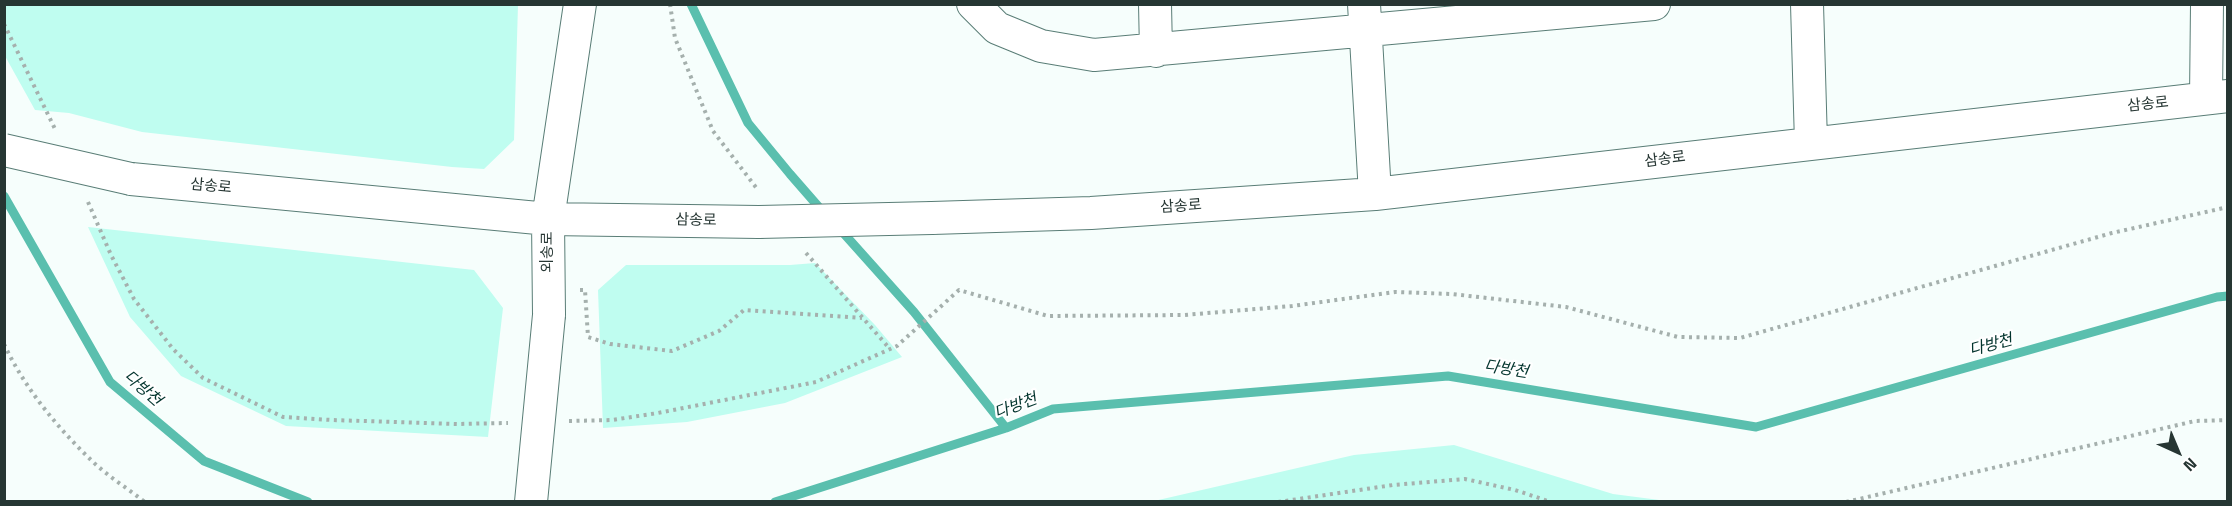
<!DOCTYPE html>
<meta charset="utf-8">
<style>
body{margin:0}
#map{position:relative;width:2232px;height:506px;overflow:hidden;background:#f6fefc;font-family:"Titillium Web",sans-serif}
canvas{display:block}
.frame{position:absolute;inset:0;border:6px solid #263633;pointer-events:none}
.north{position:absolute;left:2148px;top:422px;width:60px;height:60px;-webkit-text-stroke:4px #fff;paint-order:stroke;rotate:136deg;font-size:16px;font-weight:700;line-height:24px;text-align:center;color:#263633}
.north::after{content:'';display:block;margin:auto;width:21px;height:27px;background:#263633;clip-path:polygon(50% 0,100% 100%,50% 72%,0 100%)}
</style>
<div id="map">
<canvas width="2232" height="506"></canvas>
<div class="frame"></div>
<div class="north">N</div>
</div>
<script>
const context = document.querySelector('canvas').getContext('2d');
context.lineJoin = 'round';
function fill(path, color) { context.fillStyle = color; context.fill(path, 'evenodd'); }
function trace(path, color, width, dash) { context.strokeStyle = color; context.lineWidth = width; context.lineCap = dash ? 'butt' : 'round'; context.setLineDash(dash || []); context.stroke(path); }
function label(font, color, halo, rows, align = 'center') {
  context.font = font + ' "Titillium Web","Noto Sans KR",sans-serif'; context.lineWidth = 4.5; context.setLineDash([]); context.textBaseline = 'middle'; context.strokeStyle = halo; context.fillStyle = color; for (const [text, x, y, turn = 0] of rows) {
    context.save(); context.translate(x, y); context.rotate((+turn || 0) * Math.PI / 180); context.textAlign = isNaN(turn) ? turn : align; if (halo) context.strokeText(text, 0, 0); context.fillText(text, 0, 0); context.restore();
  }
}
const green = new Path2D(`
 M4 5H518L514 140 484 169 452 167 142 132 69 113 35 110 5 56Z
 M88 227 474 270 503 308 488 437 286 426 181 376 130 317Z
 M815 263 875 325 902 357 785 403 687 422 603 428 598 290 626 265H790Z
 M1454 445 1613 494 1667 501H1154L1354 455Z`);
const stream = new Path2D(`
 M691 4 748 123 790 174 824 213
 M4 196 110 382 204 461 308 502
 M838 227 914 312 1006 428
 M775 502 1006 428 1053 409 1448 376 1756 427 2217 297 2228 296`);
const path = new Path2D(`
 M670 4 675 38 713 131 758 190
 M4 24 55 129
 M88 202 111 255 134 299 173 349 203 378 283 417 332 420 457 424 508 423
 M806 253 890 349
 M580 290H585L588 337 610 344 672 351 719 331 744 310 862 318
 M4 344C24 387 56 426 90 459 106 475 127 488 145 502
 M569 421 612 420 658 413 816 382 897 346 959 290 1048 316 1184 315 1292 306 1395 292 1452 294 1566 307 1678 337 1740 338 2112 233 2228 207
 M1278 502 1393 485 1465 479 1515 490 1551 502
 M1846 502 2195 421 2228 420`);
const minor = new Path2D(`
 M973 4 997 28 1041 46 1094 55 1654 4
 M1155 4 1156 51
 M1364 4 1375 194
 M1807 4 1811 143
 M2206 98 2207 4
 M131 179 548 219 759 222
 M932 218 1091 213 1375 194 2228 96
 M549 315 548 219 580 4`);
const minorBridge = new Path2D(`
 M4 150 131 179
 M759 222 932 218
 M531 502 549 315`);
const streetNames = [
 ["삼송로",2148,105,-6],
 ["삼송로",1665,160,-7],
 ["삼송로",211,187,5],
 ["삼송로",1181,207,-4],
 ["삼송로",696,221,1],
 ["외송로",548,252,-90]
];
const waterNames = [
 ["다방천",1991,346,-15],
 ["다방천",1506,370,9],
 ["다방천",142,389,41],
 ["다방천",1016,407,-21]
];
fill(green, '#bffdf0');
trace(stream, '#5abfae', 9);
trace(minor, '#597d76', 34);
trace(path, '#a5b0ad', 4, [3, 4.5]);
trace(minor, '#fff', 32);
trace(minorBridge, '#597d76', 34, []);
trace(minorBridge, '#fff', 32);
label('15px', '#263633', '#fff', streetNames);
label('italic 16px', '#02342d', '#fff', waterNames);
</script>
